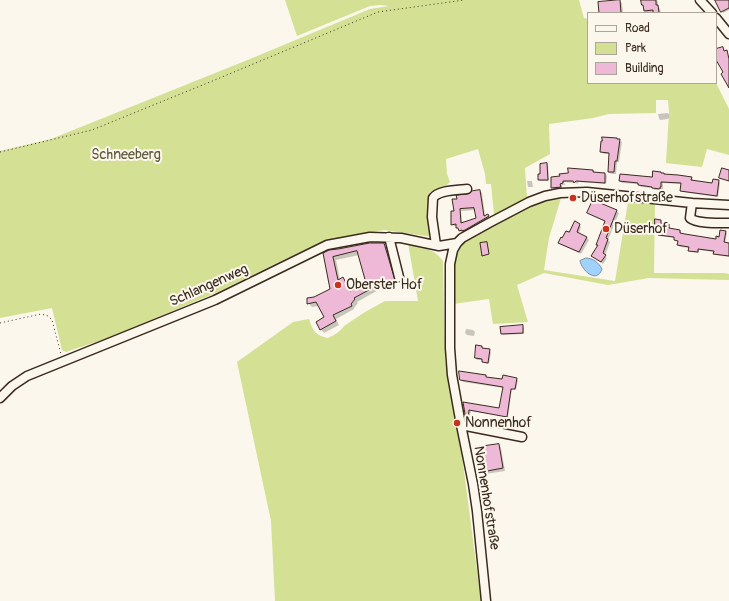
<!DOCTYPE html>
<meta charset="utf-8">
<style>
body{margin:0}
#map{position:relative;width:729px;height:601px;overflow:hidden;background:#fbf7ec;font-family:Pangolin,sans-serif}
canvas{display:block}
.legend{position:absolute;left:587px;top:12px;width:130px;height:72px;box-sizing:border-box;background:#fbf7ec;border:1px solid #aea59a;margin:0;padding:5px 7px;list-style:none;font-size:12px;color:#3b2a1e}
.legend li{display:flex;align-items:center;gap:8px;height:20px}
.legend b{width:20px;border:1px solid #aea59a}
</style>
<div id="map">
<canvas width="729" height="601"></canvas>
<ul class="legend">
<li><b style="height:5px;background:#fbf7ec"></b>Road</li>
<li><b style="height:11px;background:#d4e093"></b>Park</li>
<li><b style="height:11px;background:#edb9d6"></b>Building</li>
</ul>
</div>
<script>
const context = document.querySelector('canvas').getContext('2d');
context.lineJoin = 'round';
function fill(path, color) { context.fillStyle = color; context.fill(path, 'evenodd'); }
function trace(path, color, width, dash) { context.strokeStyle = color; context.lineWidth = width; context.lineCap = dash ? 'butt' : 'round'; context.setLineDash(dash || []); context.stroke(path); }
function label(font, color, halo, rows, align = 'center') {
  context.font = font + ' Pangolin,sans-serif'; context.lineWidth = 4; context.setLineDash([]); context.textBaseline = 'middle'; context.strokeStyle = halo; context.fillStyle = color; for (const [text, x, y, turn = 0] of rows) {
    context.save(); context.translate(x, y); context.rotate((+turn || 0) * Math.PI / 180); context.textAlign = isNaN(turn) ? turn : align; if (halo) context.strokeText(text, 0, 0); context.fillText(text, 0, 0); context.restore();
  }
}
const green = new Path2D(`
 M285 0H579L584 18 588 19V83H716L729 109V155L707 149 702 167 666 163 669 112 668 100H656V113L609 114 593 118 549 124 550 154 525 168 527 199 494 215 491 184H486L485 174 478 149 446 159 447 174 450 182 441 190 430 192V211L432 237 384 230 323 241 218 292 108 338 66 352 62 350 52 308 0 318V151L51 139 250 59 370 9 389 6 380 5 370 6 297 36Z
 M561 198 549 238 544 270 615 281 628 202 655 204 654 273H724L729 274V280L649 278 608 285 544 273 517 285 528 322 493 324 489 299 453 304 454 263 456 254 460 246 470 237 523 209 540 201 553 199Z
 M408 243C422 248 434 248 443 261L445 360 462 456 481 601H275L271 521 237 362 293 322 309 319C313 331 315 335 328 338 334 335 340 332 344 326L365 312 385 301H418Z`);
const water = new Path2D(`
 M586 258C593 258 599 263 602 269 597 284 582 271 580 261Z`);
const shadow = new Path2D(`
 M642 0H656L658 2V7L660 9 661 13H647L645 11Z
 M716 0H729V10L723 13Z
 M619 1 622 3 623 13H600Z
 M667 113 669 114V118L667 119H668L660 120 659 118 658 114Z
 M619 140 622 142 619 162H617L616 174H611L609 172 610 154H604L601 152Z
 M547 164 548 166 549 181H540L539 180Z
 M593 170 595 172 605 174 607 176 606 184 579 182 577 184 576 183 564 182 565 185H562V189H554L552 188V178Z
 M661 173 662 174 691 178 693 179V181L713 184 718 181 720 183 718 197 683 192 681 190 682 184 663 183V189H661V190H654L653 188 641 187 639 184 622 183 620 181 653 178Z
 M527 181H532L533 187H528Z
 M480 191 482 193 485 216 488 215 491 218 465 233 464 232H461L457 227V226H454L452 224 458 199ZM475 210 477 219 462 223 461 211Z
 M616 211 619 213 608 240 610 242 605 256 607 258 603 264 595 258 599 246 597 244 606 222 591 215 588 213Z
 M661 221 662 222V225H668L670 227V229L680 230 681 232V234L716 240 720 238 725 232 727 233 725 243 729 244V257L716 255 714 254V252L699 250V253L691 252 689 250 690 248 680 247 678 245 679 241H676L675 240V238L660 236 659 235V230L656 228Z
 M579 225 581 227 579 234 587 238 589 240 581 254 562 245 559 243Z
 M384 244 388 248 398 284 382 288 357 302 358 303 354 308V309L336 319 339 325 324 333 321 329 326 318 319 306 312 307 308 303 314 298 331 289 324 254ZM359 255 367 283 351 292 346 282 343 278 340 280 336 260Z
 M522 326 524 328V334L503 335 502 334 501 328Z
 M466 329 473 330 475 332 474 336 467 335 465 333Z
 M482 347 491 352 489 364 485 363 483 360H477L476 358Z
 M486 376 488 378 503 381 516 379 518 380 516 390 512 389 508 417 471 411 468 421 467 420 464 403 500 409 504 388 463 382 461 380Z
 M499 445 501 448 505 471 485 474 483 471Z`);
const building = new Path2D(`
 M620 0 621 13H599L598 2Z
 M641 0H656V5H658L659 13H653V10L644 11 643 5H642Z
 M715 0H729V8L721 12Z
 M723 47 724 51 727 50 729 59V88L721 74 723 72 716 60V49Z
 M602 137 617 138V139H620L617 161H615L614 172H608L609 153 600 152 601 141H602Z
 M547 163 548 180H538V174H540V164Z
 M568 168 593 170V172L605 173V183L576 181 574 183 573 181H563V183L560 184 561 187 551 188V177L560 176 559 174 568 173Z
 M722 168 729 170V181L719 178Z
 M653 171 661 172V173H664V174L678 175 692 177 691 180 712 183 713 179 719 180 717 196 680 191 681 183 661 182V187H660V189L652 188V187L638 185V183L619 181 620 174 652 177Z
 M480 190 484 216 488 214 489 216 465 230 462 231V230L459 231 458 228H456V224L451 225V211H454L452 199H457L456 195 467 194 472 191ZM474 208 476 218 461 223 460 209Z
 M593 200 617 210 606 238 608 239 603 253 606 255 601 262 591 256 598 245H596L605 221 587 213Z
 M655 219 661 220V224H669V228L680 230V233L685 234 716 239V236L719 237 720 230 726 231 724 242 729 243V256L713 254 714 251 698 249V252L688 251 689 247 677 245 678 241 674 240V237L658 235V229L655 228Z
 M575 221 580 224 577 232 587 237 579 252 558 243 561 237 562 238 566 231 569 232Z
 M487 242 489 254 482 256 480 243Z
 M370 243H384L395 280 378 285 354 298 355 299 351 304 352 306 333 315 336 321 320 330 316 322 324 317 316 302 307 304V298L314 297 330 289 323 253 329 250 338 249ZM357 251 366 283 350 291 343 277 338 280 333 257Z
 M523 325V333L501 334 500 327Z
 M476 345 482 346V348L490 349 488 363 482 362V359L475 358Z
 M459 371 486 375V377L502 379 503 375 517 378 515 389H511L507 417 469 410 468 421 466 420 463 402 499 408 503 387 460 380Z
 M499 444 503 468 482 472 478 447Z`);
const path = new Path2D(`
 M0 152 92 130 210 82 378 12 464 0
 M0 323 41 314 48 316 52 320 61 354`);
const minor = new Path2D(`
 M700 0 712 13
 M716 18 729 34
 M692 203 690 218C697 224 719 223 729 223
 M389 237 399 277
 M436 245 432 217 433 198C438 190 458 190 467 189
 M0 398 12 386 27 376 215 300 327 245 370 237 401 238 439 246 457 243
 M461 425 522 437
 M486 601 477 511 473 484 461 425 452 375 450 348V264L453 250 457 243 462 238 489 223 529 202 545 196 560 193 587 192 692 203 729 205`);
const markers = [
 [573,198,4,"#c8321e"],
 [606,229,4,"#c8321e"],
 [338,285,4,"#c8321e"],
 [457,423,4,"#c8321e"]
];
const parkNames = [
 ["Schneeberg",126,155]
];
const poiNames = [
 ["Düserhofstraße",581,198],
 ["Düserhof",614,229],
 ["Oberster Hof",346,285],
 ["Nonnenhof",465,423]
];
const streetNames = [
 ["Schlangenweg",209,286,-24],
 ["Nonnenhofstraße",486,498,81]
];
fill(green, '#d4e093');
fill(water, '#a0d2fd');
trace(water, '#788fa4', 1);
fill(shadow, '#0003');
fill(building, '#edb9d6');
trace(building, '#3b2a1e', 1);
trace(minor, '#3b2a1e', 11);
trace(path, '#3b2a1e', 1, [1, 3]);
trace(minor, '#fbf7ec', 8);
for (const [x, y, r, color] of markers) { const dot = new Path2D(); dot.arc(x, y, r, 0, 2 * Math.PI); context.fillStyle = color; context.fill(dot); trace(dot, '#fbf7ec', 1.5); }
label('14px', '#61583b', '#fbf7ec', parkNames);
label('14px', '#3b2a1e', '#fbf7ec', poiNames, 'left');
label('14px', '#3b2a1e', '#fbf7ec', streetNames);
</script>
